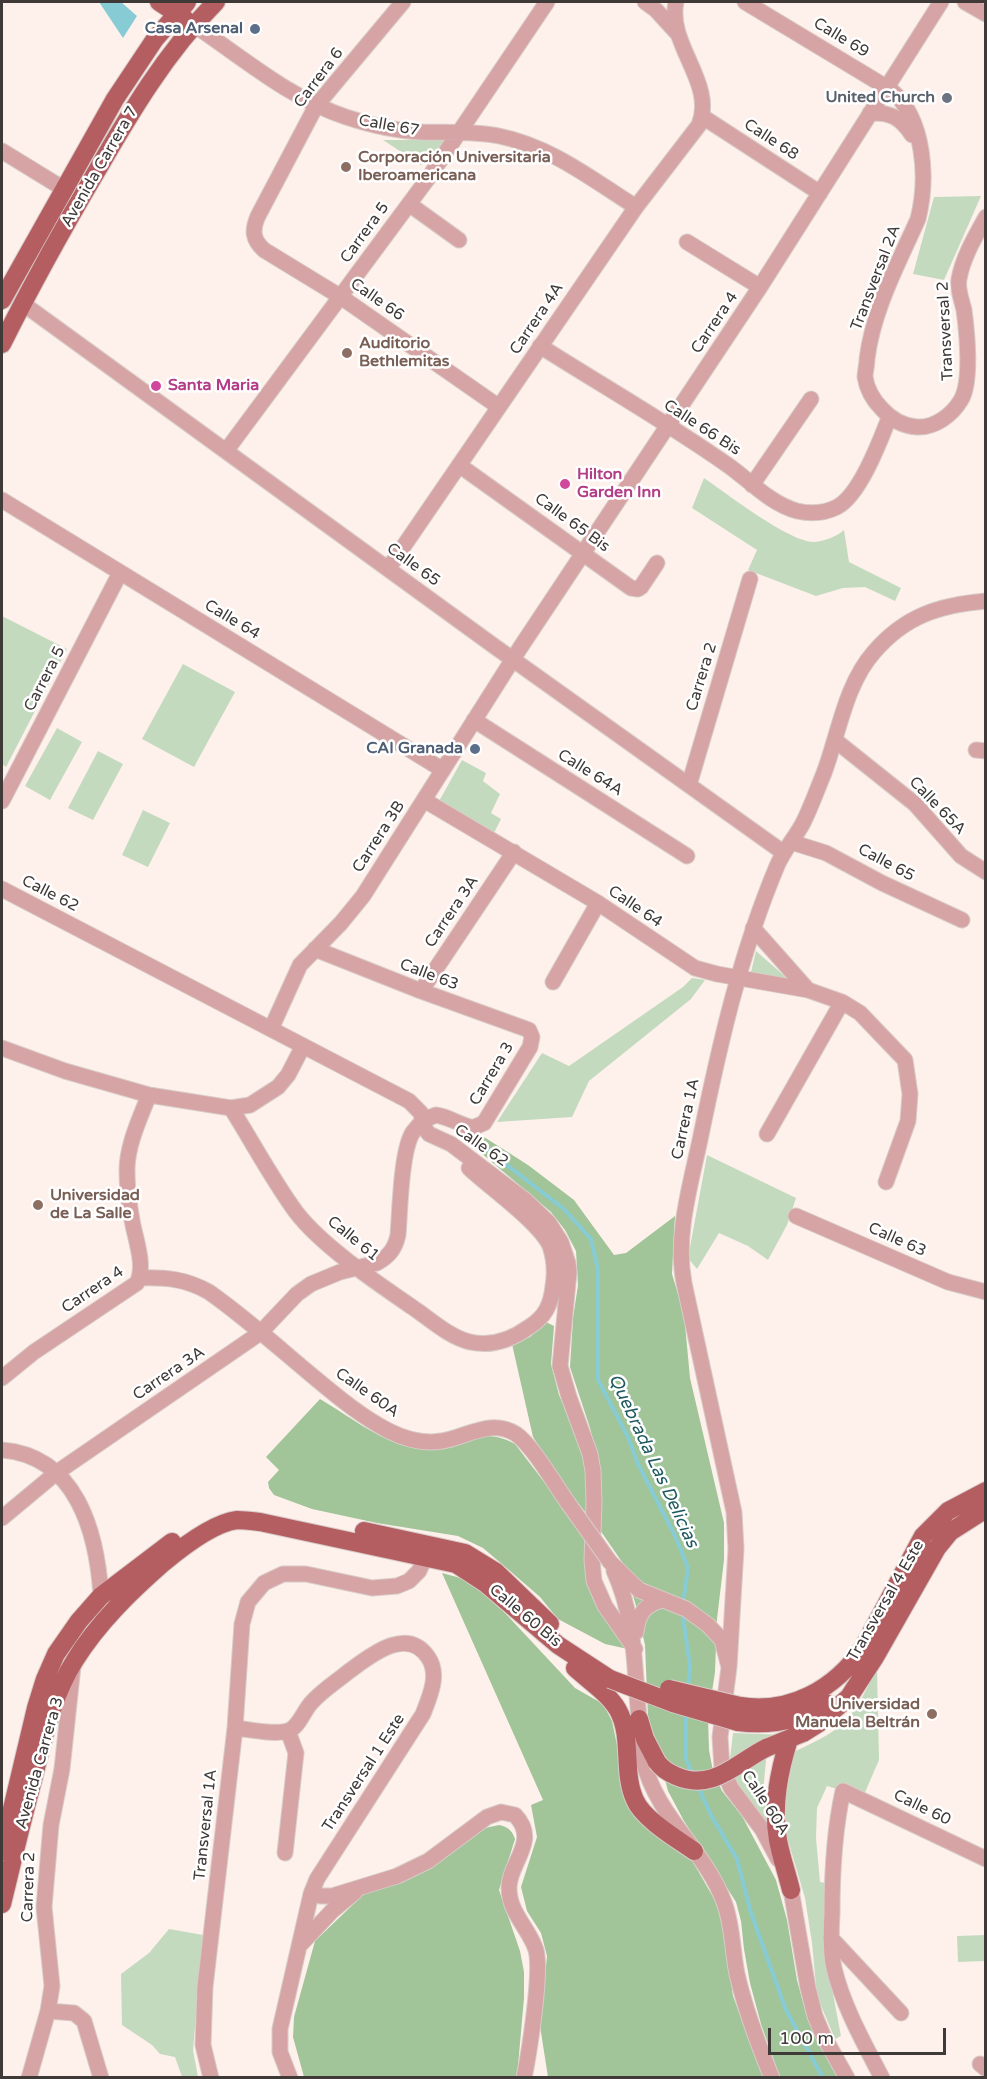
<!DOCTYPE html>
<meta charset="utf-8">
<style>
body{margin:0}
#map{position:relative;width:987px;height:2079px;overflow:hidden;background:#fef1ec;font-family:"Varela Round",sans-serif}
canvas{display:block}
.frame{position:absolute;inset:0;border:3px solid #3f3a38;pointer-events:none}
.scale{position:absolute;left:768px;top:2028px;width:178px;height:27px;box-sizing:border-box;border:3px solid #3f3a38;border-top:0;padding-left:8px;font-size:18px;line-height:21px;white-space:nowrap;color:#3f3a38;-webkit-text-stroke:4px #fff;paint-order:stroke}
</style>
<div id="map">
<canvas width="987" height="2079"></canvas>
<div class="frame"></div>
<div class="scale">100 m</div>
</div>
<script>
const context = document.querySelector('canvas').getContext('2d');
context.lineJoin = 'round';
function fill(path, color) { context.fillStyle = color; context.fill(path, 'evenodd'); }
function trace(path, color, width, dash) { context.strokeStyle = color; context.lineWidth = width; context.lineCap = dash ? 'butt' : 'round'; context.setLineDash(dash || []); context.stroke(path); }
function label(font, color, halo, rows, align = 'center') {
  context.font = font + ' "Varela Round",sans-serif'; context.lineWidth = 5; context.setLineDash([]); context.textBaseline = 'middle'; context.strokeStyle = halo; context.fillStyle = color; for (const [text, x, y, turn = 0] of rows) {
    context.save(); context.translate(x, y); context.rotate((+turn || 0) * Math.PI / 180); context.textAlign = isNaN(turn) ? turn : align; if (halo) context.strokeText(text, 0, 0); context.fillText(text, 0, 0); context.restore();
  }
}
const green = new Path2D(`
 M383 140H447L421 165Z
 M981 196 944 280 913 274 934 197Z
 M704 478C726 493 789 542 814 542 825 541 836 537 844 530L849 562 901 588 895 601 865 587 843 588 816 596 748 570 757 550 692 508Z
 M2 616 67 649 6 767 2 764Z
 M183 664 235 692 194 767 142 739Z
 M57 728 82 742 50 800 25 786Z
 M98 751 123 764 93 820 68 808Z
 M462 760 486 773 483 781 500 794 491 813 501 819 492 837 438 803Z
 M143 810 170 823 148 867 122 855Z
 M756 951 788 979 751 972Z
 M692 978 705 980 691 999 589 1081 572 1117 497 1122 542 1053 569 1066 683 987Z
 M707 1155 796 1198 787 1225 768 1260 748 1246 719 1233 697 1269 688 1258Z
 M877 1668 879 1760 863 1797 827 1786 817 1808 816 1838 820 1882 827 1883 829 1973 841 2036 835 2039 817 1996 812 1943 805 1898 785 1830 783 1812 790 1754C809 1744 831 1736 846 1720 860 1706 868 1685 877 1668Z
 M733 1733 789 1735 768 1740 763 1792 769 1825 735 1785 730 1759Z
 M169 1929 203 1935 193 2050 198 2077H182L175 2057 160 2054 152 2045 122 2025 121 1974 149 1953Z
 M985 1935V1961L958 1962 957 1936Z`);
const forest = new Path2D(`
 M473 1130 528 1165 574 1200 614 1255 626 1253 675 1216 672 1274 684 1314 690 1378 724 1523V1560L717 1619 715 1672 708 1718 709 1750 713 1771 722 1791 742 1816 776 1880 787 1920 797 1980 807 2017 821 2046 840 2077H780L761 2024 750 1983 744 1949 741 1921 736 1902 684 1821 668 1791 648 1717 645 1645 635 1602 622 1562 600 1530 601 1495 599 1465 590 1428 570 1367 573 1318 578 1285 576 1251 565 1230 551 1212 467 1141Z
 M546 1322 554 1326 551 1364 559 1395 584 1451 588 1486 586 1513 564 1486 533 1437 512 1344 530 1337Z
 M320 1399C351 1417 392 1451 429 1449 435 1449 442 1446 447 1444 473 1437 490 1430 515 1444L587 1538 590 1591 628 1649 605 1644 558 1619 540 1597 509 1570 483 1548 458 1536 377 1523 312 1509 274 1495 269 1488 268 1482 279 1470 266 1457Z
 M442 1573 464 1579 479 1590 505 1613 575 1688 603 1704 612 1721 628 1799 689 1855 721 1911 733 1996 763 2077H548L540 2026 547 1956 541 1933 527 1911 521 1887 537 1837 531 1805 543 1800Z
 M499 1825C508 1827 512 1830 515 1839L499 1890 520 1951 524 1972V1998L517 2077H304L293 2037 294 2017 315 1941 365 1893 438 1863 485 1828Z`);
const water = new Path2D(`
 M99 2H121L137 16 123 38Z`);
const stream = new Path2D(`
 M468 1135 564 1209 591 1239 598 1270V1380L628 1437 638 1464 676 1538 688 1568 683 1604
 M682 1611 690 1666 688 1687
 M686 1712V1759L693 1775
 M697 1785 712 1817 737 1859 751 1913 786 2010 823 2078`);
const minor = new Path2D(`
 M403 2 316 106 258 216C252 230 252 239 264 250L341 297 499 407
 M645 2 656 10 677 33
 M745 2 891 90C925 119 928 179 918 219 898 264 873 310 867 359 867 365 865 372 865 377 867 390 873 400 882 409 891 419 902 426 917 427 935 428 952 415 961 400 972 382 967 332 964 310 962 301 957 289 959 279 963 257 975 237 986 217
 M965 2 986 14
 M194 25C243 58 289 98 346 117 370 125 396 131 421 132 447 133 473 131 499 136 550 146 593 180 636 207
 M870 113C891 112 901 118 912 135
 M703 117 820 193
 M2 151 64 189
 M409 204 459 240
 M687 242 760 287
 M22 303 494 646 784 853
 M540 346C603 386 668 423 729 466 750 481 771 504 797 511 810 514 825 513 837 507 860 495 880 441 889 418
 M226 451 429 177 547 2
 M459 465 631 588 638 589 641 587 657 563
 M752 485 811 399
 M2 500 443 770
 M388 569 636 207 699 125C716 83 667 45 676 2
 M474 720 687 856
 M836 741 915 804 961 856 986 872
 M976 750 986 751
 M689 785 750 579
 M424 800 598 903 695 968 717 974 808 990 842 1002 860 1013 905 1060 910 1094 908 1121 886 1182
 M2 801 120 573
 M791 842 826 853 882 883 962 920
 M2 889 409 1101 421 1113 423 1126 429 1134 451 1144 525 1200 549 1223 561 1242 568 1263 569 1272 560 1366 569 1397 590 1454 593 1471 594 1503 592 1560 594 1581 605 1606 635 1649
 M753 928 808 990
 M315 949 421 991 529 1030 532 1037 530 1047 484 1123 465 1131
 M553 982 598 903
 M421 991 514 852
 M271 1029 300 965 341 923 363 896 520 648 760 287 941 2
 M2 1048 65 1071 149 1095 231 1108 250 1105 278 1087 288 1075 303 1046
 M231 1108C253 1143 272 1179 296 1212 321 1245 377 1283 412 1307 430 1319 449 1337 470 1342 492 1347 511 1340 529 1327 545 1317 551 1305 553 1286 555 1274 554 1258 550 1246 540 1223 489 1187 469 1168
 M767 1134 842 1002
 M796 1216 948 1282 986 1292
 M140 1278C166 1277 186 1279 209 1292 246 1318 280 1349 315 1378 339 1398 362 1417 389 1431 405 1439 424 1444 442 1441 467 1437 491 1418 516 1434 533 1446 555 1485 568 1503
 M2 1378 34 1352 137 1283C146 1265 135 1239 132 1220 129 1204 127 1187 127 1170 127 1145 140 1118 149 1095
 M2 1450C77 1456 97 1533 101 1596
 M2 1518 56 1473 260 1333 297 1294 311 1284 340 1272 377 1263C389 1256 395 1249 398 1235 400 1211 401 1150 413 1132 419 1124 426 1118 436 1115 450 1117 461 1126 475 1128
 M610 1562 639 1590 686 1609 708 1625 722 1640 729 1667 720 1737 722 1768 731 1788 762 1829 778 1859
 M614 1571C636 1620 634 1667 639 1719 640 1733 640 1747 643 1760 656 1816 705 1850 724 1902 733 1926 732 1949 737 1974 745 2009 758 2044 772 2078
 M636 1632C638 1614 645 1603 664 1600
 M729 1667 736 1549 734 1512 684 1283C675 1236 690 1187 700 1140 719 1047 740 954 777 866 783 851 795 838 803 823 811 807 817 790 824 773 839 733 845 685 874 652 905 616 939 605 986 601
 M235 1728C248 1729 278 1736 290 1730 300 1725 304 1710 312 1702 323 1690 336 1682 348 1672 369 1657 406 1625 428 1657 440 1674 430 1696 423 1714L317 1879 311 1894 280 2029V2052L290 2078
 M285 1853 296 1753 288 1731
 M787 1881 791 1890 808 1988 815 2016 823 2035 847 2078
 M312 1891 320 1896H332L397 1876 428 1861 487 1817 501 1812 515 1815C540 1841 509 1862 509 1888 509 1913 529 1928 536 1950 542 1972 529 2054 524 2078
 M831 1938 901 2013
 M301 1944 332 1911 355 1892
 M48 2011 74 2013 84 2021 101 2078
 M980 2064 986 2069
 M29 2078 48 2011 52 1986 44 1907 51 1825 62 1769 73 1666
 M211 2078 203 2045 205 1987 235 1728 242 1624 248 1602 264 1583 283 1574H306L372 1588 397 1586 409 1581 419 1571 424 1560 423 1548
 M882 2078C864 2043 843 2006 834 1968 830 1951 831 1931 832 1914 832 1873 834 1831 843 1791L986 1859`);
const major = new Path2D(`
 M159 2 185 19
 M2 300 115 99 155 39 187 2
 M2 344C31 286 62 230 95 174 130 113 166 52 216 2
 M364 1531 465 1553 496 1572 550 1624
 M575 1668C589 1681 608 1693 618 1710 633 1737 622 1772 635 1800 643 1819 677 1839 694 1851
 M740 1706C790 1714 835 1689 863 1648L923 1536 948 1511 986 1491
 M639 1719 645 1739 657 1762
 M738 1722C771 1726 800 1721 829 1704
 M789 1739C779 1772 772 1805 778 1840 781 1857 787 1873 791 1890
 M766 1748 803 1733 819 1723 849 1697 875 1657 937 1548 950 1532 986 1509
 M2 1851 36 1708 45 1679 56 1654 79 1621 101 1596 172 1542
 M2 1904C12 1863 22 1821 33 1780 43 1740 52 1696 75 1660 98 1623 130 1592 163 1563 181 1548 213 1523 237 1520 245 1520 252 1521 260 1522L456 1564 485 1583 558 1645 610 1679`);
const minorBridge = new Path2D(`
 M568 1503 610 1562`);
const majorBridge = new Path2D(`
 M610 1679 673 1703 738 1722
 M669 1689 740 1706
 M657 1762C662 1769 669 1773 676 1776 713 1792 736 1763 766 1748`);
const markers = [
 [255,29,6,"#5c6f8a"],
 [947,98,6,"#6b7280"],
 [346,167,6,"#8d6e63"],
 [347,353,6,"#8d6e63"],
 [156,386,6,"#d1479c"],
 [565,484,6,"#d1479c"],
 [475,749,6,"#5c6f8a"],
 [38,1205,6,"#8d6e63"],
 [932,1714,6,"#8d6e63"]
];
const serviceNames = [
 ["Casa Arsenal",243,29],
 ["CAI Granada",463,749]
];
const streetNames = [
 ["Calle 69",841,38,31],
 ["Carrera 6",319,78,-53],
 ["Calle 67",389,126,10],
 ["Calle 68",771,140,33],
 ["Avenida Carrera 7",100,167,-60],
 ["Carrera 5",365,233,-54],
 ["Transversal 2A",876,278,-69],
 ["Calle 66",377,300,35],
 ["Carrera 4A",537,319,-56],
 ["Carrera 4",715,323,-56],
 ["Transversal 2",946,331,-93],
 ["Calle 66 Bis",702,428,33],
 ["Calle 65 Bis",572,523,36],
 ["Calle 65",413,565,36],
 ["Calle 64",232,620,31],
 ["Carrera 2",702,677,-73],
 ["Carrera 5",45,679,-63],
 ["Calle 64A",590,773,32],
 ["Calle 65A",937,806,46],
 ["Carrera 3B",379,837,-57],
 ["Calle 65",886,863,28],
 ["Calle 62",50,894,27],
 ["Calle 64",635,907,34],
 ["Carrera 3A",452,912,-56],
 ["Calle 63",429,975,21],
 ["Carrera 3",492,1074,-59],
 ["Carrera 1A",686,1119,-78],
 ["Calle 62",481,1146,35],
 ["Calle 61",353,1239,39],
 ["Calle 63",897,1240,24],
 ["Carrera 4",93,1290,-34],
 ["Carrera 3A",169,1374,-34],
 ["Calle 60A",367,1393,35],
 ["Transversal 4 Este",886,1601,-60],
 ["Calle 60 Bis",525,1616,40],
 ["Avenida Carrera 3",40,1763,-74],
 ["Transversal 1 Este",364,1773,-57],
 ["Calle 60A",765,1803,57],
 ["Calle 60",922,1808,26],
 ["Transversal 1A",206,1825,-84],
 ["Carrera 2",29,1887,-88]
];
const worshipNames = [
 ["United Church",935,98]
];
const educationNames = [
 ["Corporación Universitaria",358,158],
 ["Iberoamericana",358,176],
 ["Auditorio",359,344],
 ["Bethlemitas",359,362],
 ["Universidad",50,1196],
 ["de La Salle",50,1214],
 ["Universidad",920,1705,"right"],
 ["Manuela Beltrán",920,1723,"right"]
];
const hotelNames = [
 ["Santa Maria",168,386],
 ["Hilton",577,475],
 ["Garden Inn",577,493]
];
const waterNames = [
 ["Quebrada Las Delicias",653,1461,65]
];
fill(green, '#c4dabf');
fill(forest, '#a1c499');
fill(water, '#87ccd5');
trace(stream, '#87ccd5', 4);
trace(minor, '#d8ccc8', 17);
trace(major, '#d8ccc8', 20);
trace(minor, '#d6a4a4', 15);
trace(major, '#b45e62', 18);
trace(minorBridge, '#d8ccc8', 17, []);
trace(majorBridge, '#d8ccc8', 20, []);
trace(minorBridge, '#d6a4a4', 15);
trace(majorBridge, '#b45e62', 18);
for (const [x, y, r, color] of markers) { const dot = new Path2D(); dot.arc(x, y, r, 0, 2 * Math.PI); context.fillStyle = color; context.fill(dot); trace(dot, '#fff', 2); }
label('bold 16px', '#4e5e75', '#fff', serviceNames, 'right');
label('16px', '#3f3a38', '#fff', streetNames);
label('bold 16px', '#5b616d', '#fff', worshipNames, 'right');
label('bold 16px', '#785e54', '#fff', educationNames, 'left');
label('bold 16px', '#b23c85', '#fff', hotelNames, 'left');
label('italic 18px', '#1f5a61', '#fff', waterNames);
</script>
